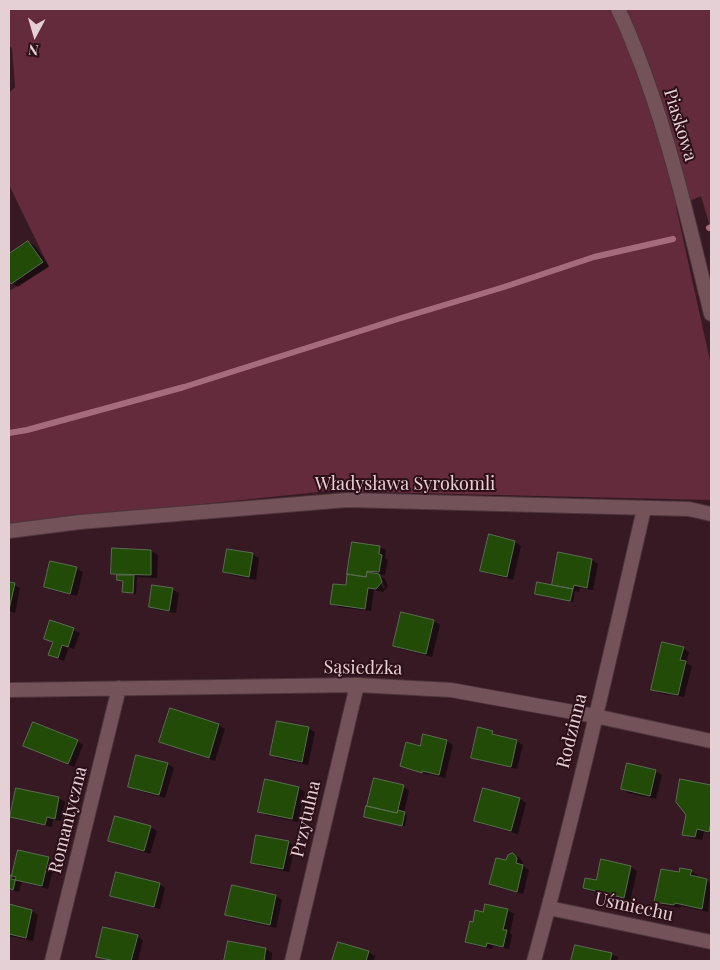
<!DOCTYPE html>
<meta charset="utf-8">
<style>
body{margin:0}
#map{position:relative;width:720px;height:970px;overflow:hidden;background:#361922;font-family:"Playfair Display",serif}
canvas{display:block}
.frame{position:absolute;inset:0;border:10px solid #e5d0d5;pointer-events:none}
.north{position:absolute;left:10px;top:10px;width:50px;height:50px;-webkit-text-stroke:4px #2c0f18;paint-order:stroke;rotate:186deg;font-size:14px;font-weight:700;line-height:20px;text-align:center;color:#e5d0d5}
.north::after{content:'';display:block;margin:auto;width:18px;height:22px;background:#e5d0d5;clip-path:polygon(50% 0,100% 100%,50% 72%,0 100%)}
</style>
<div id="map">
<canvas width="720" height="970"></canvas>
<div class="frame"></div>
<div class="north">N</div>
</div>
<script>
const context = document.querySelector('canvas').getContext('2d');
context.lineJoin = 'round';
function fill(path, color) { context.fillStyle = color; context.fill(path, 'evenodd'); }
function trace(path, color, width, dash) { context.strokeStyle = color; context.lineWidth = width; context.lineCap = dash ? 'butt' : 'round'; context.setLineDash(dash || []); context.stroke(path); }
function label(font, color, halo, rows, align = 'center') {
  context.font = font + ' "Playfair Display",serif'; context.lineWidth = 4; context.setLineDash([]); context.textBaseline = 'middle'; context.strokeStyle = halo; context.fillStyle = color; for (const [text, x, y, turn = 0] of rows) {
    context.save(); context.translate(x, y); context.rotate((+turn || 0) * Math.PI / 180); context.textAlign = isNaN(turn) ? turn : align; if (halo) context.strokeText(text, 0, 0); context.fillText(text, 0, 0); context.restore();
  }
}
const green = new Path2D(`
 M9 9H711V230L701 196 676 207 711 365V500L329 491 9 524V291L49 267 9 185V93L15 87 12 48 9 45Z`);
const shadow = new Path2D(`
 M28 242 35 246 49 266 18 287 12 283 9 279V256Z
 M515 542 521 546 513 580 488 574 482 570Z
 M379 547 386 550 385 558 388 560 385 575 376 574 380 576H378L383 588H385L381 577 385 579 388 586 383 592 374 590 371 611 338 607 331 603Z
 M114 549 151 551 158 555 157 578 137 577 136 594 124 591V582L118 580V576L113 573Z
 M228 550 253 555 259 558 256 580 231 575 224 572Z
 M559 554 592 560 598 564 593 590 580 588 579 592 575 591 573 602 536 594 553 586Z
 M76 568 83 572 77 596 51 590 45 586Z
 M9 583 20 588 15 613 9 611Z
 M173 590 179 593 176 613 156 610 150 607Z
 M402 613 434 621 440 625 432 657 401 649 394 645Z
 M51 621 80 633 74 649 69 647 64 661 50 655 54 642 45 638Z
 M683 648 689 652 686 663 692 666 684 697 658 693 652 689Z
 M171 710 219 725 225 729 215 761 167 745 161 741Z
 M278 722 309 729 315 732 308 765 277 758 271 755Z
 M492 732 498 737 516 741 523 745 517 769 479 761 473 757Z
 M424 735 447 741 453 745 445 778 429 774 428 775 401 765 421 747Z
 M77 741 83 745 74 767 24 746Z
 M167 764 174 768 165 798 135 790 129 786Z
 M656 772 662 775 656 799 628 793 622 789Z
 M681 780 711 786V834L704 832 702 840 690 838 683 834 687 815Z
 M403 787 409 790 404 813 407 815 405 826 368 818 376 809 369 805Z
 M299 788 305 792 298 822 266 815 259 811Z
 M17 790 59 798 65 802 61 821 53 820 52 827 18 820 11 817Z
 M484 790 520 799 526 803 518 834 482 824 476 820Z
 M150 827 157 831 150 854 116 844 110 840Z
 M288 842 295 846 289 872 259 866 252 862Z
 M513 854 520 858 523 863 522 866 529 870 523 894 497 887 490 884Z
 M48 858 55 862 48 889 22 882 19 892 9 889V877L13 878Z
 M631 867 637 871 630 901 590 891 584 888Z
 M691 871 698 875 697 878 711 883 708 912 681 906 680 908 662 905 656 901 680 874Z
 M159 884 165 888 160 909 118 899 111 895Z
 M232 887 276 896 282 900 276 928 233 918 226 914Z
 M486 905 508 910 514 914 510 933 512 935 509 949 493 946 492 949 473 945 466 941 474 924 484 913Z
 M9 906 32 911 38 915 33 941 9 936Z
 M137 936 143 940 138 961H110L98 956Z
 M229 942 266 949 272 953 271 961H226Z
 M339 943 368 952 375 956 373 961H333Z
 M576 946 611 954 618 957 617 961H573Z`);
const stream = new Path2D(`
 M709 228 711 227
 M9 433 27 430 184 387 398 319 504 287 594 257 673 239`);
const building = new Path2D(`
 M28 241 43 262 11 284 9 281V254Z
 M489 534 515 541 507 577 480 571Z
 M352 542 380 546 379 554 382 555 379 572 367 571 366 577 347 574Z
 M112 548 151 550V575L111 574Z
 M227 549 253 553 249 577 223 572Z
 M558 552 592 559 587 588 574 585 573 589 552 585Z
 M50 561 77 567 70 594 44 587Z
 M367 572 379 574 382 582 376 589 368 588 365 609 330 604 333 584 346 585 347 574 366 577Z
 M117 575H134L133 593 122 592 123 581 117 580Z
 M9 582 15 583 9 610Z
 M537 582 573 589 570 601 535 594Z
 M152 585 173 588 169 611 149 607Z
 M401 612 434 620 426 654 393 646Z
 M50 620 74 628 68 647 62 645 58 658 48 655 53 642 44 639Z
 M662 642 684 647 680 660 686 661 678 695 651 690Z
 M170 708 219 724 209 758 159 742Z
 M277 721 309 727 302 762 270 755Z
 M33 722 78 740 68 764 23 746Z
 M478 727 493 731 492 734 517 740 511 767 471 758Z
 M423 734 447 740 439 775 422 771V773L400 766 406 742 420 746Z
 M136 755 168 763 159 795 128 787Z
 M627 763 656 770 650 796 621 789Z
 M374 778 404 785 397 813 367 806Z
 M265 779 299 787 292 819 258 812Z
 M680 779 711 785V822L709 832 697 829 695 837 682 835 686 815 676 802Z
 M16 788 59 797 55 819 47 817 45 825 10 817Z
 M483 788 520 798 511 831 474 821Z
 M366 806 397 813 398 810 405 812 402 826 364 817Z
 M115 816 151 826 144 851 108 841Z
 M256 835 289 841 283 869 251 863Z
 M18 850 49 857 42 886 11 879Z
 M513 853 517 858 516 863 523 865 517 892 489 884 496 858 506 860 508 855Z
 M601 859 631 866 624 898 583 888 585 878 596 880Z
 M680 868 692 870 690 875 707 879 702 909 675 903 674 905 654 902 661 869 679 872Z
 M116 872 160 883 154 907 110 896Z
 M9 875 16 877 13 890 9 888Z
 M232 885 276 895 270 925 225 915Z
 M9 904 32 910 26 938 9 934Z
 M485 904 508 909 503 930H507L503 947 487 943 486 947 465 942 470 921 473 922 475 910 483 912Z
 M103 927 138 935 131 961H115L96 957Z
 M228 941 266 948 264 961H224Z
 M338 942 369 951 366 961H332Z
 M575 945 612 953 610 961H571Z`);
const minor = new Path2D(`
 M618 9C628 29 636 51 644 72 673 151 691 233 711 314
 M9 531 80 522 347 500 689 509 711 514
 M9 690 357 685 451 690 595 716 711 741
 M549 908 711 942
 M52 961 119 688
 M292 961 357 685
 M534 961C575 812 609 660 644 509`);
const streetNames = [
 ["Piaskowa",680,125,73],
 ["Władysława Syrokomli",405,484],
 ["Sąsiedzka",363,668,1],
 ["Rodzinna",572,731,-76],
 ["Przytulna",306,819,-77],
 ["Romantyczna",68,820,-76],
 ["Uśmiechu",634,907,12]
];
fill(green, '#632b3c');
fill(shadow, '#0007');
trace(stream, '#a76b7e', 6);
fill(building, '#214b07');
trace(building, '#5a6d52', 1);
trace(minor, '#4c343b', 16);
trace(minor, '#74525a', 14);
label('18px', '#e5d0d5', '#2c0f18', streetNames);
</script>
